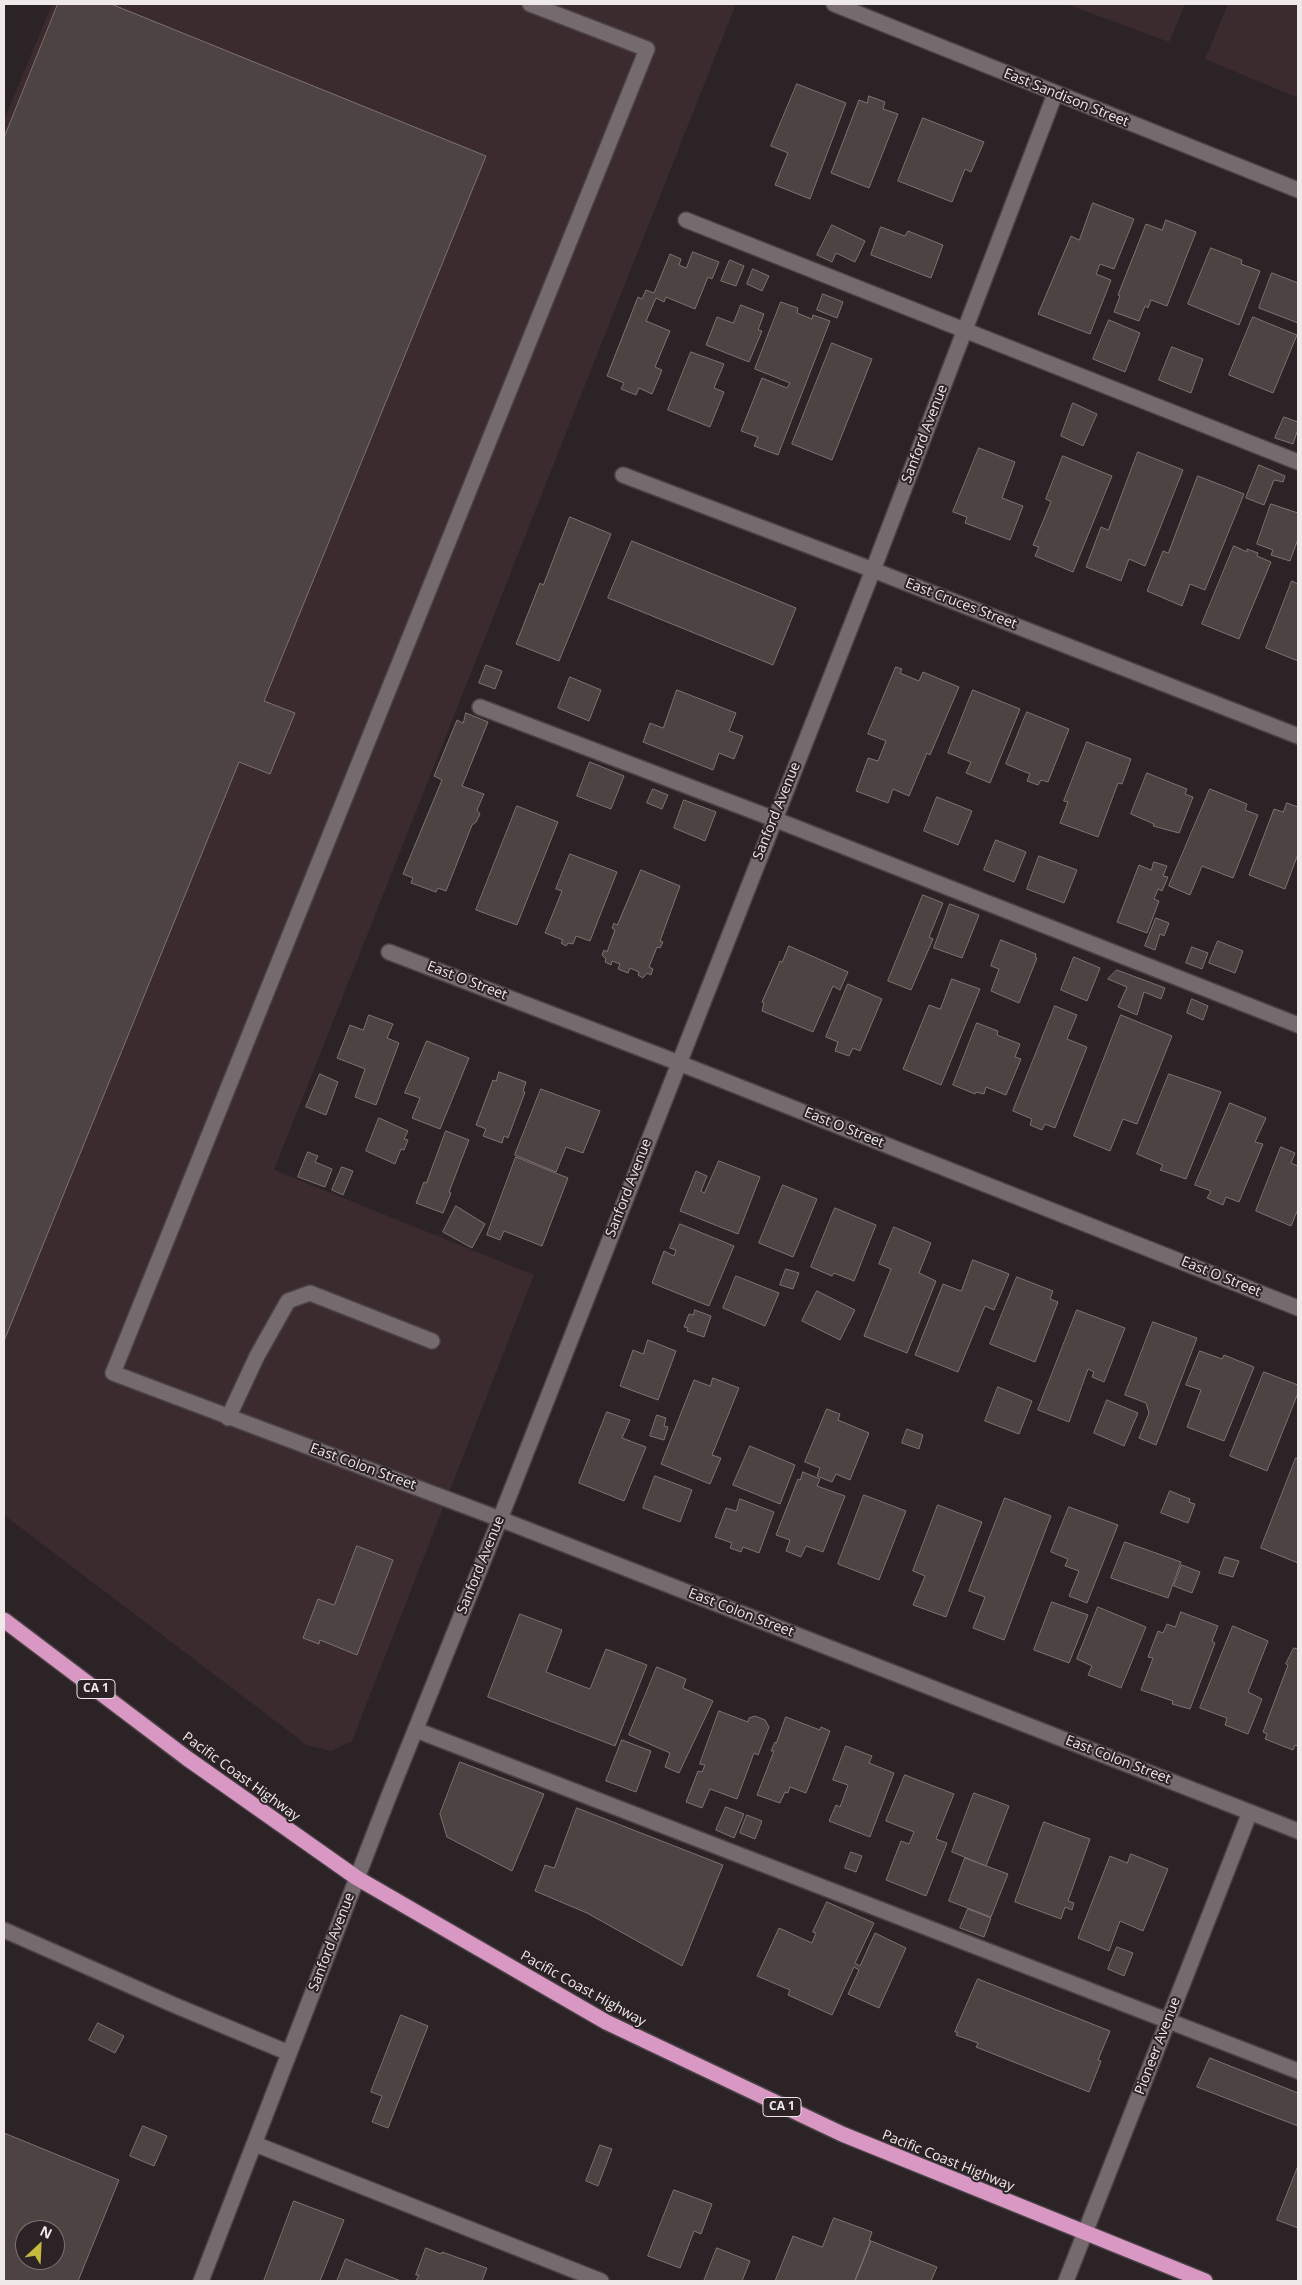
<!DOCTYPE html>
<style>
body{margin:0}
#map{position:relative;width:1302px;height:2285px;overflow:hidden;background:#2c2326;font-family:"Open Sans",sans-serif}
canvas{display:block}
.frame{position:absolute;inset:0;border:5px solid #efe9ea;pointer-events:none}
.north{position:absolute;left:15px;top:2220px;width:50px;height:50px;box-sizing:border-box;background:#2c2326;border:1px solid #7a7274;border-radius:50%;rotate:25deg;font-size:14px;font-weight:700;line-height:20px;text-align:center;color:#efe9ea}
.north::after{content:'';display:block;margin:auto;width:18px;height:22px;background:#c5bc3d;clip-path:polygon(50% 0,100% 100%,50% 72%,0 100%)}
</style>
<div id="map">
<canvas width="1302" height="2285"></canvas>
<div class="frame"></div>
<div class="north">N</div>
</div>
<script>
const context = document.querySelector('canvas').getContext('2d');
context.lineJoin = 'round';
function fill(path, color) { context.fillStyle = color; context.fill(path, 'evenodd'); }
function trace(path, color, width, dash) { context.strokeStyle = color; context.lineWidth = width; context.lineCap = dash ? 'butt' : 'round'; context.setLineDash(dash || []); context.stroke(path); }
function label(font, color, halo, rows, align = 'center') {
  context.font = font + ' "Open Sans",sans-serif'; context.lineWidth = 4; context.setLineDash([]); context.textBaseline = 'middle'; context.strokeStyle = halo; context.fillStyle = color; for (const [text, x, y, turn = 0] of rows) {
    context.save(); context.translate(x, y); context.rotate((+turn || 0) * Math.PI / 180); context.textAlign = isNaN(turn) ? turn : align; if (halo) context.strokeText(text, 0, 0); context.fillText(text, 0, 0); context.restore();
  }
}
const built = new Path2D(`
 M52 4H736L274 1170 534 1275 352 1741 331 1751 307 1745 4 1515V121Z
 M1066 4H1185L1169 42Z
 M1228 4H1298V98L1205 59Z`);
const building = new Path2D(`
 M58 4H111L486 156 264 701 295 713 270 774 239 762 4 1341V138Z
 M797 84 846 103 810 199 775 185 788 153 771 146Z
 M869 96 885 102 883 109 898 114 869 188 831 173 859 100 867 103Z
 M923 118 984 142 971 172 965 169 952 202 898 181Z
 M1093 203 1134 219 1114 269 1100 264 1096 274 1111 280 1090 334 1038 314 1071 236 1079 240Z
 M1166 220 1196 232 1167 306 1151 300 1148 308 1145 306 1139 321 1114 312 1120 296 1118 295 1146 224 1162 230Z
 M832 225 865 241 855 262 836 253 832 262 817 255Z
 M881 227 905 236 908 231 943 245 931 278 871 255Z
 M1211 248 1242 260 1241 264 1260 271 1239 325 1188 304Z
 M693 252 719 262 712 279 708 277 695 309 666 297 664 302 656 298 646 321 670 331 655 367 662 370 652 394 639 388 636 395 621 389 624 383 607 376 638 297 642 299 646 290 654 293 670 254 681 259 679 265 686 268Z
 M730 260 744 266 736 286 721 281Z
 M753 269 769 276 762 291 747 284Z
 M1272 273 1298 283V323L1259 308Z
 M823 294 843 302 837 318 817 310Z
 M781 302 798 308 797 313 812 319 813 315 830 321 778 455 754 446 758 437 741 431 762 378 787 388 790 383 755 369Z
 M741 305 764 314 758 330 762 331 749 362 706 345 717 317 733 323Z
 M1253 317 1297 335 1273 393 1229 375Z
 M1109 320 1140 333 1125 372 1093 359Z
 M832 343 872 359 832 460 792 444Z
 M1172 347 1203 359 1191 393 1159 380Z
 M691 352 724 364 714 388 724 392 710 427 668 410Z
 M1073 403 1097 414 1083 446 1061 436Z
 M1284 417 1298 422V429L1293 444 1275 438Z
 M979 448 1015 462 1002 498 1023 506 1010 540 965 523 967 517 953 512Z
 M1138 452 1183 470 1145 566 1129 559 1121 581 1086 567 1101 527 1108 530Z
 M1063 456 1112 476 1073 572 1035 556 1039 547 1033 545 1051 502 1046 499Z
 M1259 465 1285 476 1283 482 1274 480 1264 505 1246 498Z
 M1198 476 1244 494 1205 590 1190 584 1182 606 1147 591 1163 551 1168 553Z
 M1271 504 1298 513V539L1290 561 1271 555 1273 550 1257 544Z
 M570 517 611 534 559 661 516 644 540 583 543 585Z
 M632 541 796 608 773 665 608 598Z
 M1234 546 1247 552V549L1258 553 1257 556 1271 562 1239 639 1202 624Z
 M1292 581 1298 584V661L1266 648Z
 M486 665 502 671 495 689 479 683Z
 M896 667 902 669 900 673 919 681 923 672 959 687 930 755 927 753 909 796 893 789 888 803 856 791 868 758 878 761 886 741 868 734Z
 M570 677 601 690 589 721 558 708Z
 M677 690 736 713 729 731 743 736 734 759 719 753 713 770 643 742 650 723 663 728Z
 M973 690 1020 709 990 783 966 773 971 762 948 753Z
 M1027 712 1069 729 1048 782 1041 780 1038 785 1027 781 1030 774 1006 764Z
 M466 713 488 722 462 786 484 794 477 810 480 814 476 822 472 825 446 891 438 888 436 892 411 883 413 878 403 874 442 780 434 776 457 720 463 723Z
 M1087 742 1131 759 1122 784 1118 783 1098 837 1060 823 1068 802 1064 801Z
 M590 762 624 776 611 809 577 796Z
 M1147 773 1187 789 1185 794 1193 797 1179 833 1153 826 1154 824 1131 814Z
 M653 789 668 795 662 809 647 803Z
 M1210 789 1247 804 1245 810 1258 815 1233 878 1202 866 1190 895 1169 886Z
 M937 797 972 811 958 845 924 831Z
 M684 800 716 812 705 841 674 828Z
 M1287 803 1298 807V854L1285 889 1249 875 1274 809 1283 812Z
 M517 806 558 822 517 925 476 910Z
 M996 840 1026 852 1014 882 984 870Z
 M570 854 617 872 590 941 576 936 573 944 568 943 566 946 561 943 563 940 545 933 562 891 556 889Z
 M1039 856 1077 870 1064 903 1027 889Z
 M1154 862 1167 866 1163 876 1168 877 1162 891 1158 889 1154 899 1159 901 1147 933 1117 922 1139 865 1151 870Z
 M641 870 680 886 660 941 663 942 660 948 657 947 649 967 653 969 651 975 647 973 643 978 638 975 639 972 630 968 628 973 618 969 620 964 612 961 611 965 605 962 606 959 602 955 604 950 607 952 615 930 612 928 614 923 617 925Z
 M923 895 943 903 929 937 933 939 911 990 888 981Z
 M950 904 979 915 962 958 934 948Z
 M1156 918 1169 923 1164 936 1160 934 1155 950 1145 946Z
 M1001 940 1036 954 1035 957 1037 958 1019 1003 991 991 999 969 991 966Z
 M1218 941 1243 951 1235 973 1209 963Z
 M789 946 848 972 840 990 833 986 813 1032 762 1011 764 1003 762 1002 780 961 782 962Z
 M1192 947 1208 953 1202 969 1186 963Z
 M1074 957 1100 968 1087 1001 1061 990Z
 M1117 970 1165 988 1161 999 1144 992 1137 1015 1118 1007 1127 987 1108 979Z
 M952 979 980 989 941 1085 903 1069 929 1005 940 1009Z
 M848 984 882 999 860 1051 853 1048 849 1056 835 1051 838 1042 826 1037Z
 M1192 999 1208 1006 1203 1020 1187 1013Z
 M1055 1006 1077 1015 1067 1039 1087 1047 1055 1128 1045 1124 1042 1130 1030 1125 1032 1119 1013 1111Z
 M369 1015 393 1024 387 1038 399 1043 376 1105 355 1097 365 1069 337 1058 350 1025 363 1030Z
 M1121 1015 1172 1036 1137 1124 1123 1119 1110 1151 1074 1136Z
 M977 1023 998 1031 997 1035 1020 1044 1015 1057 1021 1059 1006 1095 986 1087 984 1094 976 1092 975 1094 953 1085Z
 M427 1041 469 1058 440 1129 412 1118 420 1098 405 1093Z
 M499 1072 526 1082 523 1091 525 1092 508 1138 504 1136 502 1143 483 1136 486 1129 476 1125 493 1080 496 1081Z
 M320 1074 338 1082 326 1115 306 1107Z
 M1169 1074 1221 1092 1186 1179 1160 1170 1163 1165 1137 1154Z
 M541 1089 600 1111 583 1153 566 1147 556 1172 515 1155Z
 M1230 1103 1266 1118 1255 1142 1263 1144 1239 1202 1226 1197 1223 1205 1207 1198 1211 1191 1195 1185Z
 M379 1118 408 1131 404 1139 408 1140 404 1150 401 1149 395 1164 366 1151Z
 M446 1131 469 1140 449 1192 451 1193 443 1213 416 1203 424 1182 426 1183Z
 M1281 1147 1295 1153 1291 1163 1298 1166V1209L1291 1226 1256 1211Z
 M308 1152 318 1156 315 1162 332 1169 325 1187 298 1177Z
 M516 1157 568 1178 542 1246 504 1231 500 1240 487 1235Z
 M719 1161 760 1177 738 1234 680 1211 696 1171 707 1176 701 1191 704 1193Z
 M342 1167 353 1171 343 1195 332 1190Z
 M783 1185 817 1199 793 1257 759 1243Z
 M456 1206 485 1224 472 1248 443 1232Z
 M835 1208 876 1225 854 1281 834 1273 832 1276 811 1267Z
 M680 1224 734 1246 709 1306 652 1283 664 1251 674 1256 676 1250 670 1248Z
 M894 1227 931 1243 919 1273 936 1281 907 1353 864 1336 891 1269 879 1264Z
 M973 1260 1009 1274 994 1310 985 1306 958 1372 915 1355 943 1284 961 1291Z
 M786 1269 799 1273 793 1289 780 1285Z
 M736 1276 779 1293 765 1326 723 1308Z
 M1017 1277 1053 1291 1050 1299 1058 1302 1035 1362 990 1344Z
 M817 1291 855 1310 840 1340 802 1321Z
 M695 1310 711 1316 704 1337 687 1331 688 1328 684 1327 689 1314 693 1315Z
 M1077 1310 1125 1328 1104 1382 1092 1377 1094 1372 1088 1369 1069 1422 1038 1410Z
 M1153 1322 1197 1338 1156 1445 1139 1438 1149 1413 1146 1403 1125 1395Z
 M648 1340 676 1351 658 1400 620 1386 633 1350 643 1354Z
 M1200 1351 1222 1359 1224 1355 1254 1367 1224 1441 1187 1427 1201 1390 1186 1385Z
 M1264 1372 1298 1385V1393L1267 1471 1230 1456Z
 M713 1378 739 1388 712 1455 721 1458 710 1484 661 1464 694 1380 710 1386Z
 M998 1387 1032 1401 1019 1434 985 1421Z
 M1107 1400 1138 1413 1124 1446 1094 1433Z
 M827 1409 840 1414 838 1420 869 1433 850 1480 836 1474 832 1482 817 1476 820 1468 805 1462Z
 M607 1412 630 1420 622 1438 646 1447 624 1501 579 1483Z
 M657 1415 666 1418 664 1426 668 1427 664 1440 650 1436Z
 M907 1429 923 1435 919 1449 902 1443Z
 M750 1446 795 1465 780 1504 733 1485Z
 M1296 1458 1298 1459V1563L1261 1548Z
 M803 1472 820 1479 817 1486 845 1496 823 1552 806 1546 801 1557 786 1551 790 1540 776 1535 798 1479 800 1480Z
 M655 1476 692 1490 680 1522 643 1508Z
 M1170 1491 1190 1499 1189 1502 1195 1504 1188 1523 1161 1513Z
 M864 1495 906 1511 879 1580 838 1564Z
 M1005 1498 1051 1516 1004 1640 973 1628 985 1597 969 1591Z
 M740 1499 774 1512 759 1553 743 1547 741 1552 730 1548 732 1543 715 1537 726 1508 736 1511Z
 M938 1505 982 1522 946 1617 913 1605 925 1576 913 1571Z
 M1069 1507 1118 1525 1087 1603 1069 1596 1079 1571 1065 1566 1068 1559 1051 1552Z
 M1125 1542 1181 1562 1168 1598 1111 1578Z
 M357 1546 393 1560 357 1655 320 1640 319 1644 303 1638 318 1599 334 1605Z
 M1225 1557 1239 1561 1233 1577 1219 1573Z
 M1182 1565 1200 1572 1192 1593 1174 1586Z
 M1052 1602 1088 1615 1069 1663 1034 1650Z
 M1098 1607 1146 1627 1121 1688 1088 1675 1092 1666 1077 1659Z
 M1181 1612 1218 1626 1212 1641 1215 1643 1190 1709 1172 1704 1173 1701 1141 1690 1153 1658 1148 1657 1158 1631 1163 1633 1167 1624 1175 1627Z
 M520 1614 562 1630 546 1672 590 1689 606 1649 647 1665 615 1746 488 1697Z
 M1233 1626 1268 1641 1248 1692 1262 1699 1248 1734 1225 1725 1227 1718 1200 1708Z
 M1294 1648 1298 1649V1746L1295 1745 1293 1750 1265 1739 1267 1734 1263 1732 1288 1665 1286 1664Z
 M657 1667 686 1679 683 1688 713 1701 679 1773 665 1767 670 1753 629 1735Z
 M719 1711 748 1722 749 1718 755 1716 765 1720 769 1727 758 1755 754 1753 737 1799 710 1789 702 1808 686 1802 698 1771 702 1772 705 1765 700 1764Z
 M786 1717 820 1730 821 1727 830 1731 806 1793 790 1787 788 1793 785 1792 780 1803 757 1795 774 1751H771L775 1742 776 1743Z
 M622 1740 651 1751 636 1792 606 1781Z
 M846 1746 872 1756 869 1763 894 1773 870 1837 829 1821 836 1805 840 1807 848 1785 833 1780Z
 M460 1762 544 1794 512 1871 447 1837 440 1814Z
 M905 1775 954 1794 936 1839 947 1843 926 1896 886 1880 901 1841 909 1844 914 1832 886 1821Z
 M974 1793 1009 1806 986 1866 952 1852Z
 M726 1807 744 1814 734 1838 716 1830Z
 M577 1808 723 1865 682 1966 587 1913 535 1891 545 1865 554 1868Z
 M747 1815 762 1821 755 1839 740 1833Z
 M1044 1822 1090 1839 1068 1901 1074 1903 1072 1910 1065 1907 1061 1919 1015 1902Z
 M851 1852 862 1856 856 1872 845 1868Z
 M1131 1854 1168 1869 1143 1931 1120 1921 1109 1951 1078 1938 1110 1856 1127 1863Z
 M965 1858 1008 1874 991 1917 949 1901Z
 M827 1902 874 1923 855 1963 860 1966 875 1933 906 1948 879 2008 848 1994 859 1970 854 1967 832 2015 788 1995 790 1990 757 1976 779 1928 812 1943 816 1933 813 1932Z
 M968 1909 991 1918 984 1937 960 1928Z
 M1117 1947 1133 1953 1124 1976 1108 1969Z
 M978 1979 1110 2031 1098 2060 1101 2061 1089 2092 976 2047 978 2043 956 2035 958 2032H955Z
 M401 2015 428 2026 388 2128 372 2122 382 2096 371 2092Z
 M98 2023 124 2036 115 2053 89 2040Z
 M1210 2058 1298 2093V2126L1197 2087Z
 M143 2126 167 2136 154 2166 130 2156Z
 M4 2133 119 2180 78 2281H4ZM25 2230H55V2260H25Z
 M600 2145 612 2149 598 2186 586 2181Z
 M1298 2166V2228L1277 2220Z
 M674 2190 712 2204 701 2234 694 2231 680 2268 648 2256Z
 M294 2201 344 2220 320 2281H264Z
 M834 2218 872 2232 869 2241H871L855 2281H775L793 2236 822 2247Z
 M871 2241 937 2267 931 2281H855Z
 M426 2248 441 2254 442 2252 487 2268 482 2281H416L419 2275H416Z
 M717 2248 750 2261 742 2281H704Z
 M346 2259 401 2281H337Z`);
const minor = new Path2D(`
 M530 4 647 49 113 1373 500 1519 1298 1831
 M834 4 1298 190
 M686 220 1298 462
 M623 475 873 570 1298 736
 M480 707 774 819 1298 1025
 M389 952 679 1063 1298 1308
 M228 1418 257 1356 288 1301 310 1293 432 1341
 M416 1730 1298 2071
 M4 1930 174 2005 289 2053
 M255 2144 601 2281
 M201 2281 388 1798 500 1519 873 570 1055 94
 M1066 2281 1250 1812`);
const highway = new Path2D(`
 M4 1620 188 1759 357 1878 606 2022 842 2134 1205 2281`);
const shields = [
 [96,1689,38],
 [782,2107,38]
];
const shieldNames = [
 ["CA 1",96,1689],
 ["CA 1",782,2107]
];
const streetNames = [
 ["East Sandison Street",1066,98,22],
 ["Sanford Avenue",925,434,-69],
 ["East Cruces Street",961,604,21],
 ["Sanford Avenue",777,811,-68],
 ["East O Street",467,981,21],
 ["East O Street",844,1128,22],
 ["Sanford Avenue",629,1188,-69],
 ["East O Street",1221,1277,22],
 ["East Colon Street",363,1467,20],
 ["Sanford Avenue",481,1565,-68],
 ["East Colon Street",741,1613,21],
 ["East Colon Street",1118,1760,21],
 ["Pacific Coast Highway",241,1777,36],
 ["Sanford Avenue",332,1942,-69],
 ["Pacific Coast Highway",583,1989,29],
 ["Pioneer Avenue",1158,2046,-69],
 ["Pacific Coast Highway",948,2161,22]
];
fill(built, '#3b2b2f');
fill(building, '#4d4342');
trace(building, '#7e7271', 1);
trace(minor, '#494144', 18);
trace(highway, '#494144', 18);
trace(minor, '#756a6d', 15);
trace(highway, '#d997c4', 15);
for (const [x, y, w] of shields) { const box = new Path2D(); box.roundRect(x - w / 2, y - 9.5, w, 19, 4); context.fillStyle = '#2c2326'; context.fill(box); trace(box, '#efe9ea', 1); }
label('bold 12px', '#efe9ea', null, shieldNames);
label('14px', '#efe9ea', '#2c2326', streetNames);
</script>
